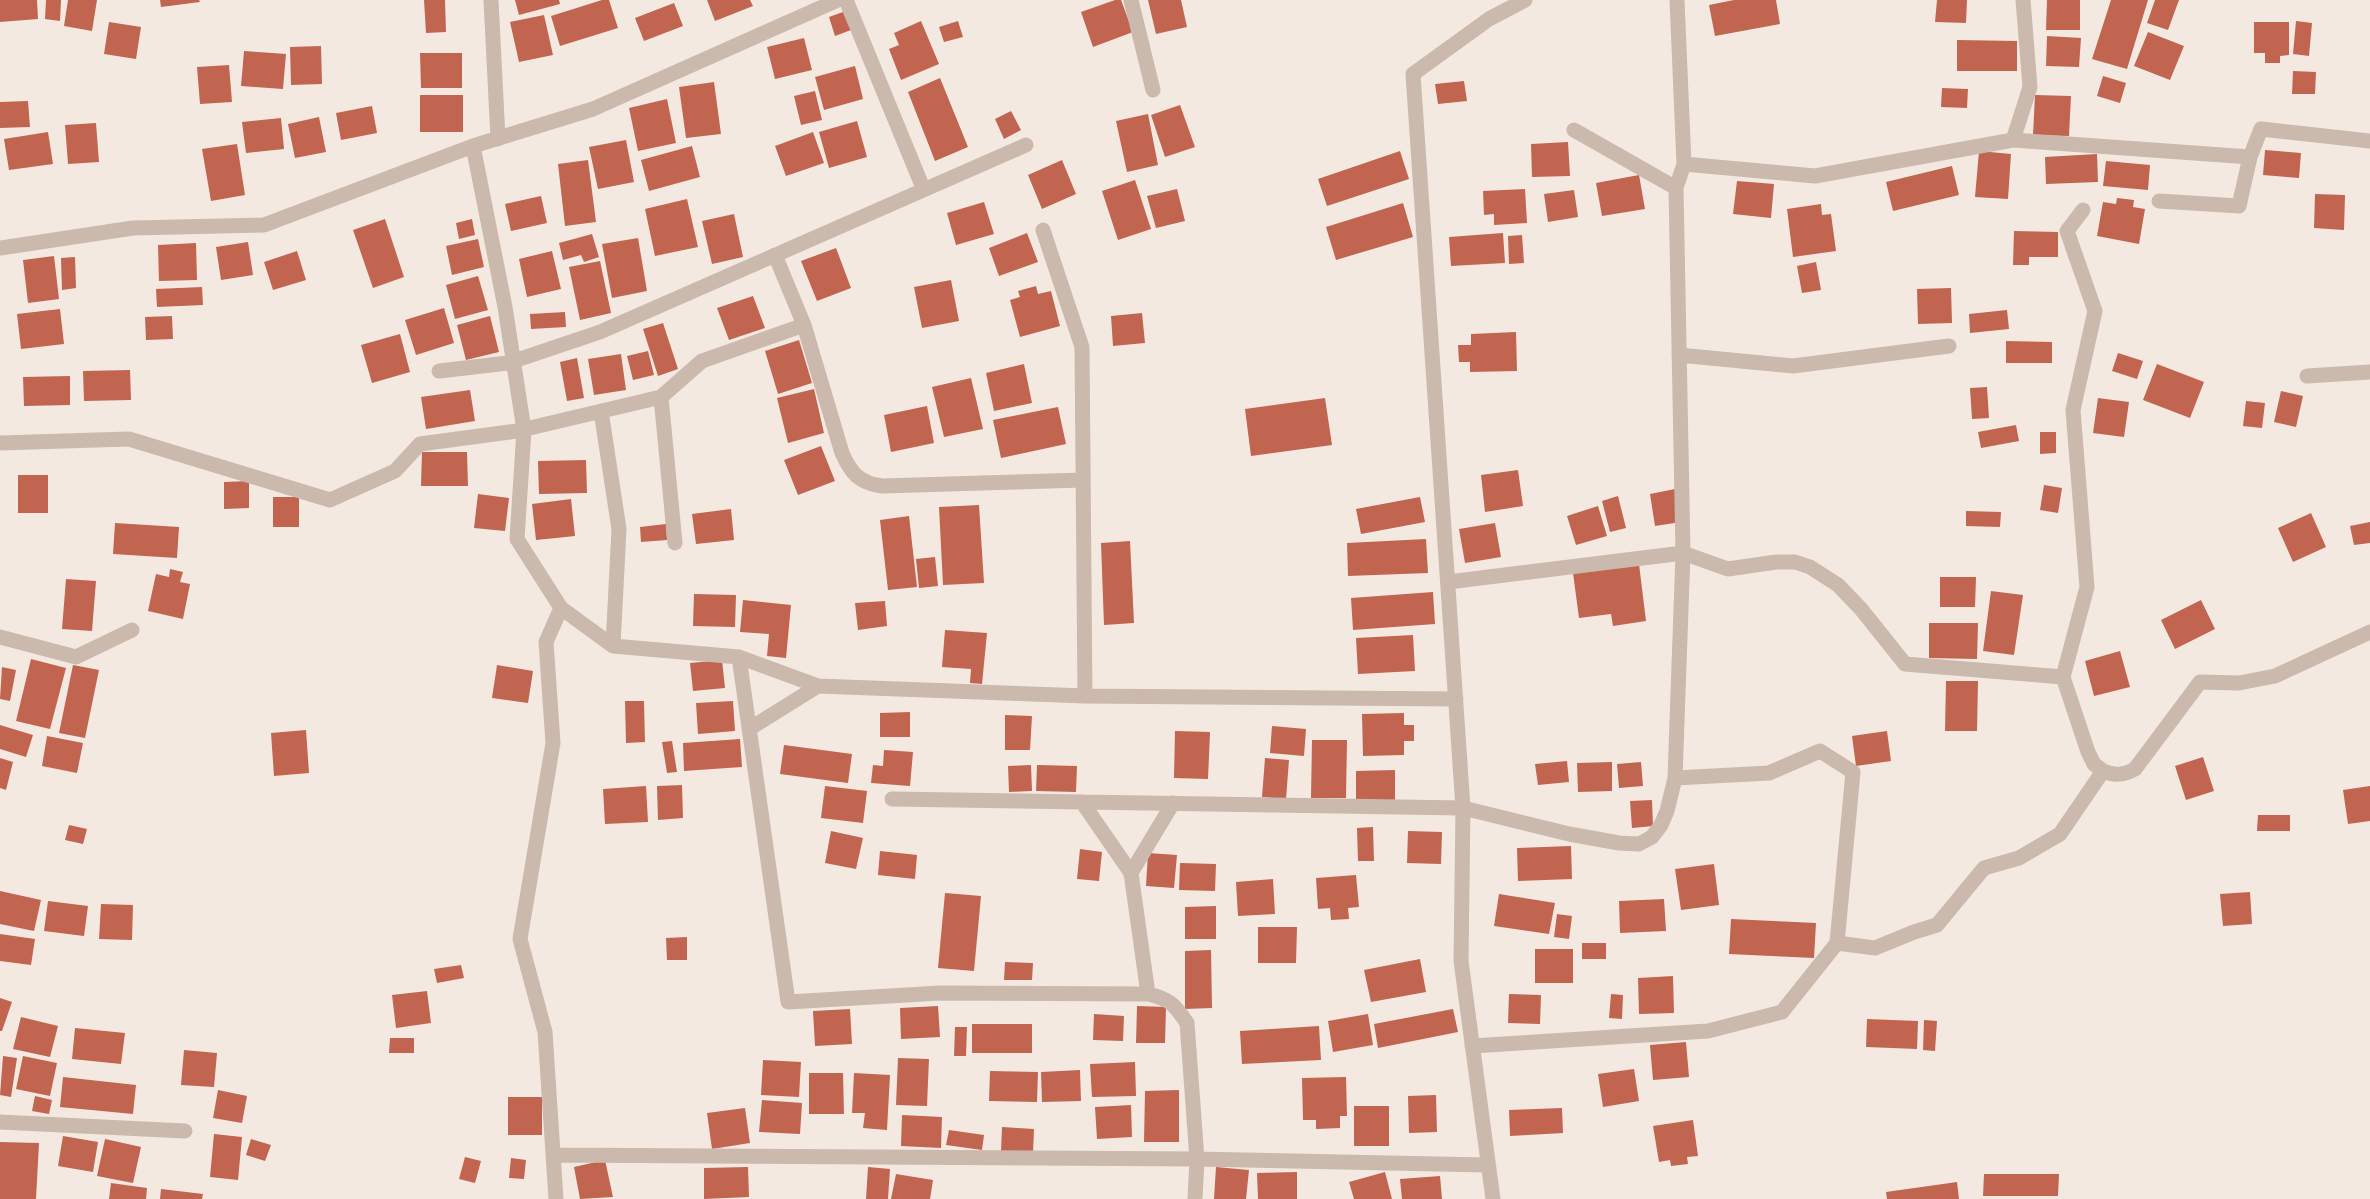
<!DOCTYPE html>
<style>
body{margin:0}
canvas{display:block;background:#f3e9e1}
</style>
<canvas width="2370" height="1199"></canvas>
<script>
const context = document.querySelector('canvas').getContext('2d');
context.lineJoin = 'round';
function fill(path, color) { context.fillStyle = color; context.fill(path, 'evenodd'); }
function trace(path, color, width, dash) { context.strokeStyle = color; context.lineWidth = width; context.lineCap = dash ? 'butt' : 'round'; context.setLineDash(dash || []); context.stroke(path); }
const building = new Path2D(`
 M0 0H37L38 19 0 22Z
 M46 0H61L60 21 45 19Z
 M68 0H97L92 31 64 26Z
 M160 0H199L200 2 161 7Z
 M424 0H445L446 32 426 33Z
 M515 0H559L560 4 519 15Z
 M602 0H609L618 28 560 46 551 16Z
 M707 0H750L753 6 715 21Z
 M1115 0H1121L1133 32 1093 47 1081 12Z
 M1148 0H1181L1187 27 1156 34Z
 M1734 0H1776L1780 24 1715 36 1709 5Z
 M1937 0H1967L1966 23 1935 22Z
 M2047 0H2080V30H2046Z
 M2111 0H2148L2127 69 2092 59Z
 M2155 0H2179L2168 30 2147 23Z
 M674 3 683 26 644 41 635 18Z
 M843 12 851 30 835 36 829 17Z
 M544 15 553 55 519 62 510 22Z
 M921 21 939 64 901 80 889 49 899 45 894 33Z
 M958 21 963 37 944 42 939 27Z
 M2296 21 2312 23 2309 56 2293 54Z
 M109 22 141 27 136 59 104 54Z
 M2254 22H2289V55L2280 56V63H2265V53H2254Z
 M2148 32 2184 46 2170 80 2134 66Z
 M2047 36 2081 38 2079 67 2046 66Z
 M804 38 812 70 775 79 767 47Z
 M1957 40 2017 41V71H1957Z
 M321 46 322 84 291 85 290 47Z
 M244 51 286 54 283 89 241 86Z
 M420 53H462V88H421Z
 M229 65 232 102 200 104 197 67Z
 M855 66 863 99 824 110 815 77Z
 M2293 71 2316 72 2315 94H2292Z
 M2103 76 2126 83 2120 103 2097 96Z
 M940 78 968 147 935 161 908 92Z
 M1464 81 1467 101 1438 104 1435 84Z
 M714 82 721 134 686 138 679 87Z
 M1942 88 1968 89 1967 108 1941 107Z
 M815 91 822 120 801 125 794 96Z
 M420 95H463V132H420Z
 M2035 95 2071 96 2069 136 2033 135Z
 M667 99 676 143 638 151 629 108Z
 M28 101 30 127 0 128V102Z
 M1180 105 1195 147 1165 157 1151 115Z
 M372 106 377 133 341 140 336 113Z
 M1011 111 1021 130 1004 139 995 119Z
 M1148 114 1158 165 1127 172 1116 121Z
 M319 117 326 152 295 158 288 124Z
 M281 118 284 149 246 153 242 122Z
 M857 121 867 157 829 168 819 132Z
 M96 123 99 162 68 164 65 125Z
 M48 132 53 164 9 170 4 139Z
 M813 132 824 163 786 176 775 146Z
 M626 140 634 182 598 189 589 147Z
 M1568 142 1570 176 1532 177 1531 144Z
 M237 144 245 195 211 201 202 149Z
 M692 146 700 177 649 191 641 160Z
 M2265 150 2301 153 2299 178 2263 175Z
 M1400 151 1409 179 1327 206 1318 179Z
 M1979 151 2011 154 2008 199 1975 197Z
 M2097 154 2098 182 2046 184 2045 157Z
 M588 160 596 222 565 226 558 164Z
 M1062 160 1076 194 1042 209 1028 175Z
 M2106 161 2150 165 2148 190 2103 186Z
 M1952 166 1959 195 1893 211 1886 182Z
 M1639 175 1645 209 1602 216 1596 183Z
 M1135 180 1151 229 1118 240 1102 191Z
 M1737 181 1774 184 1771 218 1733 214Z
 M1177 189 1185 221 1156 228 1147 196Z
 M1525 189 1527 223 1494 225V214L1484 215 1483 191Z
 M1574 190 1578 217 1548 222 1544 194Z
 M2315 194 2345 195 2344 230 2314 228Z
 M541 196 547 223 511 231 505 204Z
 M2117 198 2134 200 2133 207 2145 209 2139 244 2097 236 2103 202 2116 204Z
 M687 199 698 247 655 256 645 209Z
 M984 202 994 234 956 245 947 213Z
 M1403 203 1413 237 1336 260 1326 227Z
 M1821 204 1822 215 1831 214 1836 251 1793 257 1787 209Z
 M734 214 743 257 712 264 702 221Z
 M385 219 404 277 373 288 353 230Z
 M472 219 475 235 459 239 456 223Z
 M2014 231 2058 232V257H2029V265H2013Z
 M1027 233 1038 262 999 276 989 248Z
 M1503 233 1505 263 1451 266 1449 237Z
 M592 234 599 257 584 262 581 255 563 260 559 243Z
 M1522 235 1524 263 1509 264 1508 236Z
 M638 238 647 291 612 298 602 244Z
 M478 239 484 267 452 275 446 246Z
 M248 242 253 275 221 280 216 247Z
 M196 243 197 280 159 281 158 245Z
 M836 248 851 288 817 301 801 261Z
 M297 251 306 280 273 290 264 262Z
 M552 251 561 289 527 297 519 259Z
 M54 256 59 299 28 303 23 260Z
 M75 257 76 288 62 290 61 258Z
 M600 261 611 313 580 320 569 267Z
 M1816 262 1821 290 1802 293 1797 266Z
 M478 276 488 310 455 319 446 285Z
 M951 280 959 321 922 328 914 287Z
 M1036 286 1038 294 1051 291 1060 326 1020 337 1010 300 1020 297 1018 291Z
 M202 287 203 305 157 307 156 289Z
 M1951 288 1952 323 1918 324 1917 289Z
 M753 296 765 328 729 340 717 308Z
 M444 308 454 343 416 355 405 320Z
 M60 309 64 344 21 349 17 314Z
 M2007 310 2009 329 1970 333 1969 314Z
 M565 312 566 327 531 329 530 314Z
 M1142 313 1145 343 1113 346 1111 316Z
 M172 316 173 339 146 340 145 317Z
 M490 316 499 352 466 360 457 325Z
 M663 323 678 369 658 376 643 329Z
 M1516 332 1517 371 1470 372V362H1459L1458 345H1471V334Z
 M400 334 410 372 372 383 361 345Z
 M799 340 812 383 778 394 765 351Z
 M2006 341 2052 342V363H2006Z
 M648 351 654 375 633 380 627 356Z
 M2118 353 2143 361 2137 379 2112 371Z
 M621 354 626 390 594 395 588 359Z
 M577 358 584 398 567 401 560 362Z
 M1024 364 1032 403 994 411 986 373Z
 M2157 364 2204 382 2190 418 2143 400Z
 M130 370 131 400 84 401 83 371Z
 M70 376V405L24 406 23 377Z
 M971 378 983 429 944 437 932 387Z
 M1987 387 1989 418 1972 419 1970 388Z
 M814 389 824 433 788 443 777 398Z
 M470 390 475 421 426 429 421 397Z
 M2281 391 2303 396 2296 427 2274 422Z
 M1325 398 1332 445 1251 456 1245 409Z
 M2098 398 2129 402 2124 437 2093 433Z
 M2246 401 2265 403 2262 428 2243 426Z
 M927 406 934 443 891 452 884 415Z
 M1058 407 1066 444 1001 458 993 420Z
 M2016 425 2019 441 1981 448 1978 432Z
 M2040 432H2056V453L2040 454Z
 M821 446 835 481 798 495 784 460Z
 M422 452H467L468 486H421Z
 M586 460 587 493 539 494 538 461Z
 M1518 470 1523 506 1485 512 1481 475Z
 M18 475H48V513H18Z
 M249 481V508L224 509V482Z
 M2044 485 2062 488 2058 513 2040 510Z
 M1675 489 1681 522 1655 526 1650 494Z
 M478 494 509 498 505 531 474 528Z
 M1618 496 1626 528 1610 532 1602 501Z
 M273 497H299V527H273Z
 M1420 497 1425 522 1361 534 1356 509Z
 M571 499 575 536 536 540 532 504Z
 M979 505 984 583 943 585 939 507Z
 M1598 506 1607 536 1576 545 1567 516Z
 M731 509 734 540 696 544 692 514Z
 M1966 511 2001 512 2000 527 1966 526Z
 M2311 513 2326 547 2293 562 2278 528Z
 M909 516 917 587 888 590 880 520Z
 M2370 522V543L2354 545 2350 526Z
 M115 523 179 527 177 558 113 554Z
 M1495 523 1501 557 1465 563 1459 529Z
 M666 524 667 540 641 542 640 527Z
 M1426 539 1428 573 1348 576 1347 543Z
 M1130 541 1134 623 1104 625 1101 543Z
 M935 557 938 586 919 588 916 559Z
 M1639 564 1646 621 1613 626 1611 614 1579 618 1573 573Z
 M170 569 183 572 180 582 190 584 183 619 148 611 156 574 169 577Z
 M1940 577H1976L1975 607H1940Z
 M66 579 96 581 92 631 62 629Z
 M1991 591 2023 595 2014 655 1983 651Z
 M1433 592 1435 624 1353 630 1351 598Z
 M694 594 736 595 735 627 693 626Z
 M743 600 791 605 786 658 767 656 769 634 740 632Z
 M2201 600 2215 629 2175 649 2161 620Z
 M885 601 887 626 858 630 855 603Z
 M1929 623H1978L1977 659 1929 658Z
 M945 630 987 633 982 684 970 683 971 669 942 667Z
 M1413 635 1415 671 1358 674 1356 638Z
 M2120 651 2130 687 2094 696 2085 661Z
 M31 659 66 668 50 729 16 721Z
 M722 660 725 688 693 691 690 663Z
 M73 665 99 670 85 738 59 733Z
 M497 665 533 671 528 703 492 698Z
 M2 667 16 670 10 701 0 699Z
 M1946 681H1978L1977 731H1945Z
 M625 701H644L645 742 626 743Z
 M733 701 735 731 698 734 696 703Z
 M910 712V737H880V713Z
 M1404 713V725H1414V741H1404V755L1363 756 1362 714Z
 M1005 715 1032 716 1030 750H1005Z
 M0 725 33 735 26 757 0 749Z
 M1272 726 1306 729 1304 756 1270 753Z
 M306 730 309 773 274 776 271 733Z
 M1175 731 1210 732 1208 779 1174 778Z
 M1887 731 1891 761 1856 766 1852 736Z
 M47 736 83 743 77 773 42 766Z
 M740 739 742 767 684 771 683 743Z
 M1312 740H1347L1346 798H1311Z
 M672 741 677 772 667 773 662 742Z
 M784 745 852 754 848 783 780 774Z
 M884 750 913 752 910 786 871 783 873 765 883 766Z
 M2203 757 2214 791 2186 800 2175 766Z
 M0 758 13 762 6 790 0 788Z
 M1265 758 1289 760 1286 799 1262 797Z
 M1567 761 1569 782 1538 785 1535 764Z
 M1612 762V791L1578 792 1577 763Z
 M1641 762 1643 786 1619 788 1617 764Z
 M1031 765 1032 791 1009 792 1008 766Z
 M1037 765 1077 766 1076 792 1036 791Z
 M1395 770V800H1356V771Z
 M682 785 683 818 658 820 657 786Z
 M646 786 648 822 605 824 603 789Z
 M825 786 867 791 863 823 821 818Z
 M2370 786V821L2348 824 2343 790Z
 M1652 800 1653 826 1632 828 1630 801Z
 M2258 815H2290V831H2257Z
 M69 825 87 829 83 844 65 840Z
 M1373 827 1374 861H1358L1357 828Z
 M831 831 863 838 856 869 825 863Z
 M1408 831 1442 832 1441 864 1407 863Z
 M1571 846 1572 879 1518 881 1517 848Z
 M1080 849 1102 852 1099 881 1077 879Z
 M880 851 917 855 915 879 878 875Z
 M1148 853 1177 855 1174 888 1146 886Z
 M1180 863 1216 864 1215 891 1179 890Z
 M1714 864 1719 905 1681 910 1675 869Z
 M1356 875 1359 907 1348 908 1349 919 1331 920 1330 908 1318 909 1316 878Z
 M1273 879 1275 914 1238 916 1236 882Z
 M0 891 41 900 34 931 0 924Z
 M2250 892 2252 924 2223 926 2220 894Z
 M945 893 981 896 974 971 938 968Z
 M1499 894 1555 903 1549 934 1494 926Z
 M1664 899 1666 931 1620 933 1619 901Z
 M48 901 88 906 84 936 44 931Z
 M101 904 133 905 132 940 99 939Z
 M1216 906V939H1185V907Z
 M1557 914 1572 916 1569 939 1554 937Z
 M1731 919 1816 923 1814 958 1729 954Z
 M1258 927H1297L1296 963H1258Z
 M0 934 35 939 31 965 0 961Z
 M687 937V960H667L666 938Z
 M1582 943H1606V959H1582Z
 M1535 949H1573V983H1535Z
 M1211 950 1212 1008 1185 1009V951Z
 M1420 959 1426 992 1371 1002 1364 970Z
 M1005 962 1033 963 1032 980H1004Z
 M461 965 464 978 437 983 434 969Z
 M1673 976 1674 1013 1639 1014 1638 978Z
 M427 991 431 1023 396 1028 392 995Z
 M1509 994 1541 995 1540 1024 1508 1023Z
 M1611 994 1623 995 1622 1019 1609 1018Z
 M0 998 12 1002 2 1031H0Z
 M938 1006 940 1037 901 1039 900 1008Z
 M1137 1006 1166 1007 1165 1043H1136Z
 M850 1009 852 1044 815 1046 813 1011Z
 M1453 1009 1458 1032 1378 1048 1374 1024Z
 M1094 1014 1124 1016 1123 1041 1093 1040Z
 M1368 1014 1373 1045 1333 1052 1328 1021Z
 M21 1017 58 1026 50 1057 13 1049Z
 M1867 1019 1918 1021 1917 1049 1866 1047Z
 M1924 1020 1937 1021 1935 1051 1923 1050Z
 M972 1024H1032V1053H972Z
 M1319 1026 1321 1060 1242 1064 1240 1031Z
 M955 1027H967L966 1056H954Z
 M75 1028 125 1033 121 1064 72 1059Z
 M390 1038H414V1053H389Z
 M1686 1042 1689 1077 1653 1080 1650 1045Z
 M184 1050 217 1053 214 1087 181 1085Z
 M3 1056 17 1058 11 1097 0 1095Z
 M23 1056 57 1063 50 1096 16 1089Z
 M898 1058 929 1059 927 1106 896 1105Z
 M763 1060 801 1062 799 1097 761 1095Z
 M1135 1062 1136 1096 1092 1097 1090 1064Z
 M1634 1069 1639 1101 1603 1107 1598 1074Z
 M1080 1070 1081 1101 1042 1102 1041 1072Z
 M990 1071 1038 1072 1037 1102 989 1101Z
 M809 1073H843L844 1114H809Z
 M854 1073 890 1075 887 1130 863 1128 865 1113H852Z
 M63 1077 136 1085 133 1114 60 1107Z
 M1346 1077 1347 1116H1340V1128L1316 1129V1120H1303L1302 1078Z
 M218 1090 247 1096 242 1123 213 1118Z
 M1179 1090V1142H1144L1145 1091Z
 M1436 1095 1437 1132 1409 1133 1408 1096Z
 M35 1096 52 1100 49 1114 32 1111Z
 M508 1097H542V1135H508Z
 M762 1100 802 1103 800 1134 759 1132Z
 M1131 1105 1132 1137 1097 1139 1095 1107Z
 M1354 1106H1389V1146H1354Z
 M745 1108 750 1143 712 1149 707 1113Z
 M1562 1108 1563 1133 1510 1136 1509 1110Z
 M902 1115 942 1117 941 1148 901 1146Z
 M1693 1120 1698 1156 1687 1157 1688 1164 1671 1166 1670 1160 1659 1162 1653 1126Z
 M1002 1127 1034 1129 1033 1153 1001 1152Z
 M949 1130 984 1135 982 1150 946 1145Z
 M214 1134 242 1137 238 1180 210 1177Z
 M63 1136 98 1142 93 1172 58 1166Z
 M105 1139 141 1147 133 1183 97 1176Z
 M251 1139 271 1145 265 1161 246 1155Z
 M0 1142 39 1143 36 1199H0Z
 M465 1157 481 1161 475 1183 459 1179Z
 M511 1158 526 1160 524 1179 509 1178Z
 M605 1160 613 1197 580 1199 574 1167Z
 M748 1167 749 1197 704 1199V1168Z
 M868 1167 890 1169 888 1199H866Z
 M1216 1167 1249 1170 1246 1199H1214Z
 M1297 1172V1199H1258L1257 1173Z
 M1385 1172 1392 1199H1354L1349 1182Z
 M896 1174 933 1180 930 1199H891Z
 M1984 1174H2059L2058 1196H1983Z
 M1440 1176 1442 1199H1402L1400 1179Z
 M1957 1182 1959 1199H1887L1886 1192Z
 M111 1183 147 1188 146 1199H109Z
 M161 1189 203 1194 202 1199H160Z`);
const street = new Path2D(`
 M491 0 498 139
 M846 0 923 188
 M1131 0 1153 90
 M1574 130 1676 188 1684 164 1677 0
 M2013 140 2030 87 2023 0
 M473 146 505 307 524 430 517 539 561 608 613 646 739 657 788 1002 940 993 1148 994C1170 999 1175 1005 1187 1023L1197 1159 1195 1199
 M1684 164 1815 176 2013 140 2250 157
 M2159 201 2239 206 2250 157 2261 129 2370 141
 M2083 210 2067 231 2095 311 2073 410 2087 587 2063 677 2088 752 2094 764 2103 771
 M1043 230 1082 347 1085 696
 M0 248 133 228 264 225 473 146 593 109 838 0
 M775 255 804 325 842 453C851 473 859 483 882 486L1083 480
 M1679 355 1793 366 1949 346
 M439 371 508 363 600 332 1026 145
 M2307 376 2370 372
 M661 397 675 543
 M601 411 619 529 613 646
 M0 443 129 439 330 500 395 471 420 444 517 431 661 397 702 361 804 325
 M1448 582 1683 553 1728 569 1776 562H1795L1810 567 1838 585 1861 609 1905 664 2063 677
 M0 637 76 657 132 630
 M739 657 818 686 1085 696 1456 699
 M749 729 818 686
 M1675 778 1769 773 1820 751 1853 772 1837 943
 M892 799 1463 808 1569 834 1619 843 1639 844 1652 837 1661 825 1667 811 1675 778 1683 553 1676 188
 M1082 802 1131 873
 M1148 994 1131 873 1173 803
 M1472 1046 1708 1031 1782 1012 1837 943 1875 948 1914 932 1937 925 1984 868 2019 858 2060 834 2103 771C2115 776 2124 775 2135 769L2200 682 2239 683 2275 676 2370 632
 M0 1122 185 1131
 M554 1155 1197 1159 1487 1165
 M556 1199 545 1032 520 939 553 743 546 642 561 608
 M1493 1199 1461 961 1463 808 1413 74 1489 19 1525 0`);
fill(building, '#c16551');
trace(street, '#cbb9ad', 15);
</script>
